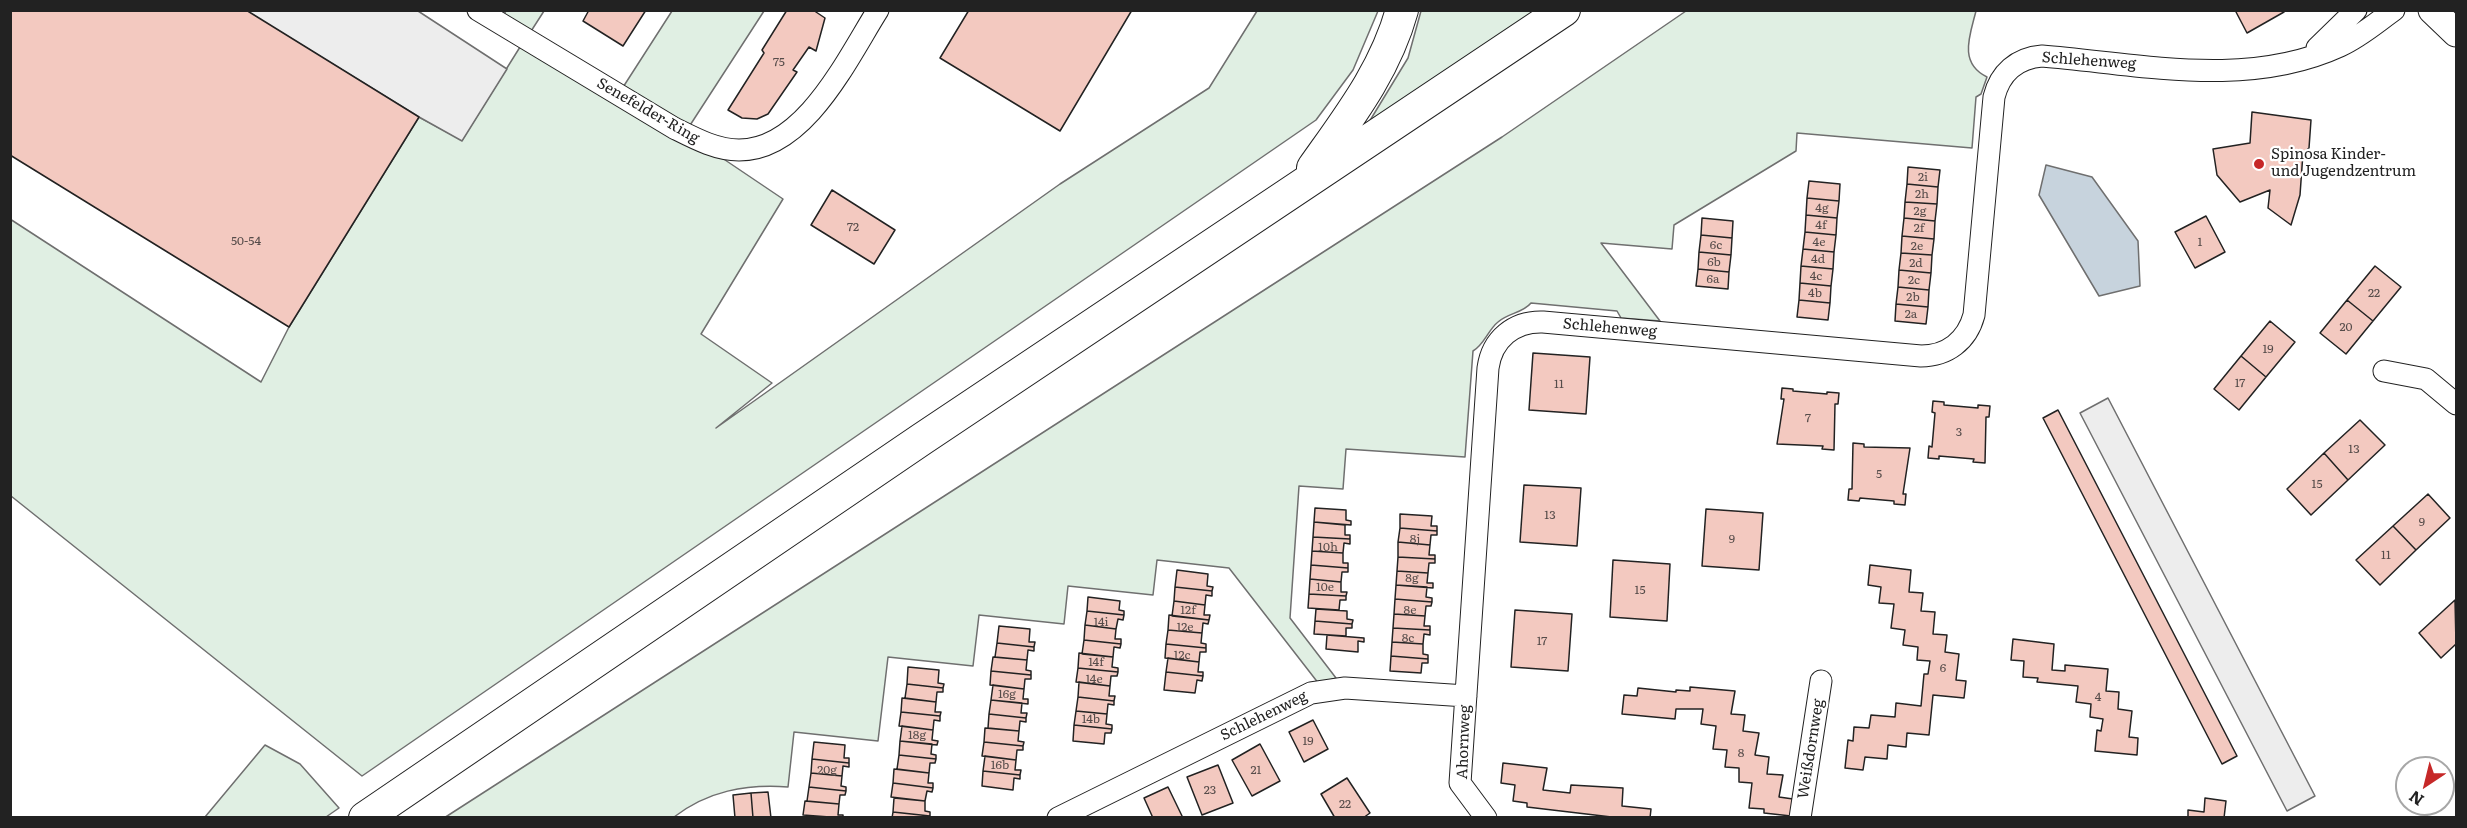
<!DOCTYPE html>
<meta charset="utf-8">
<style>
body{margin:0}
#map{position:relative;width:2467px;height:828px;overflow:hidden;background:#fff;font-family:Literata,serif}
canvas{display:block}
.frame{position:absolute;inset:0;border:12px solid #222;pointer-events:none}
.north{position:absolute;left:2395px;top:756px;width:60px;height:60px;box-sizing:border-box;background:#fff;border:2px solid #a7a7a7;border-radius:50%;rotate:215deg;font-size:16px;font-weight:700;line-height:24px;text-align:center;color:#222}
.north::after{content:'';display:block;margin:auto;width:21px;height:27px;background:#c62828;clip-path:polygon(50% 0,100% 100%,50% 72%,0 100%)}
</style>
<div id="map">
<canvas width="2467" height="828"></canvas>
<div class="frame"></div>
<div class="north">N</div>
</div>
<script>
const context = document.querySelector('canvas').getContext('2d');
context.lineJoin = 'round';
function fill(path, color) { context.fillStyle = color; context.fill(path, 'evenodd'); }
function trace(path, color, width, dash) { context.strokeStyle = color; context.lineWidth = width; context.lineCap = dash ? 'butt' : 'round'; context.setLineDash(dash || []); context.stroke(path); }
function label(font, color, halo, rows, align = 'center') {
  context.font = font + ' Literata,serif'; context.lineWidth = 4.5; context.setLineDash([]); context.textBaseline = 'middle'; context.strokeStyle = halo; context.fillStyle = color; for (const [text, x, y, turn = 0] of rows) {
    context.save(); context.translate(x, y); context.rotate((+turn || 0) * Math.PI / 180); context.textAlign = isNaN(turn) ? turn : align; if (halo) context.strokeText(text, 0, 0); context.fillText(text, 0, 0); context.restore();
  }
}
const green = new Path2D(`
 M506 11H544L526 39 618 95 672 11H764L685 133 783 199 701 334 772 383 716 428 1060 184 1209 88 1257 11H1378L1353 70 1316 120 362 776 11 496 10 219 261 382 289 327 419 117 462 140 525 39 498 23Z
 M1421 11H1541L1366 127 1408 58Z
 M1686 11H1976C1970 35 1958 63 1987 77L1981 94 1976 97 1972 148 1797 133 1796 151 1674 225 1672 249 1601 243 1660 321 1621 318 1617 311 1531 303C1523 313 1508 313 1498 322 1488 330 1484 345 1473 351L1465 457 1346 449 1343 489 1299 486 1290 618 1336 678 1319 684 1229 568 1157 560 1153 595 1068 586 1064 624 979 615 973 666 888 657 878 741 794 732 788 787C745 784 708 791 674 817L444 818 1502 137Z
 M265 745 300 764 339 808 326 817H205Z`);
const parking = new Path2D(`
 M246 11H418L507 69 462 141 419 117Z
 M2108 398 2315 796 2287 811 2080 413Z`);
const water = new Path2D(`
 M2046 165 2092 177 2138 241 2140 286 2099 296 2039 195Z`);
const building = new Path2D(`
 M10 10H246L419 117 289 327 10 155Z
 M589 10H646L623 46 583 21Z
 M787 10H813L825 18 816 51 809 47 793 70 797 72 768 114 757 119 742 118 728 110 764 53 762 50Z
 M969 10H1132L1060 131 940 58Z
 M2235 10H2284V12L2247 33Z
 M2252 112 2311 120 2309 148 2303 153 2300 195 2291 225 2268 208 2270 190 2240 202 2217 175 2213 149 2250 143Z
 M1908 167 1940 170 1938 187 1907 184Z
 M1809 181 1840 184 1839 201 1807 198Z
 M1907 184 1938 187 1937 204 1905 202Z
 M832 190 895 230 874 264 811 225Z
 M1807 198 1839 201 1837 218 1806 215Z
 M1905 202 1937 204 1935 221 1904 218Z
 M1806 215 1837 218 1836 235 1805 232Z
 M2206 216 2225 252 2195 268 2175 232Z
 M1702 218 1733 221 1732 238 1701 235Z
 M1904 218 1935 221 1934 239 1902 236Z
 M1805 232 1836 235 1834 252 1803 249Z
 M1701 235 1732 238 1731 255 1699 252Z
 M1902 236 1934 239 1932 255 1901 253Z
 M1803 249 1834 252 1833 269 1801 266Z
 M1699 252 1731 255 1729 272 1698 269Z
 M1901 253 1932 255 1931 273 1899 270Z
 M1801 266 1833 269 1831 286 1800 283Z
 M2375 266 2401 287 2373 321 2347 300Z
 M1698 269 1729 272 1728 289 1696 286Z
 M1899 270 1931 273 1929 290 1898 287Z
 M1800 283 1831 286 1830 303 1799 300Z
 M1898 287 1929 290 1928 307 1896 304Z
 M1799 300 1830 303 1828 320 1797 317Z
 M2347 300 2373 321 2346 354 2320 333Z
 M1896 304 1928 307 1926 324 1895 321Z
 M2270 321 2295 342 2266 377 2241 356Z
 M1533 353 1590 357 1586 414 1529 410Z
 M2241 356 2266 377 2239 410 2214 389Z
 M1782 388 1793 389V391L1827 394V392L1839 393 1838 404H1835L1834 450 1822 449 1823 446 1777 444 1784 399H1781Z
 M1933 401 1944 402V405L1978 408V405L1990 406 1989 417H1986L1985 463 1973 462 1974 459 1939 456V459L1928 458 1929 446 1932 447 1935 413 1932 412Z
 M2058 410 2237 756 2222 764 2043 418Z
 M2360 420 2385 445 2348 480 2324 453Z
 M1853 443 1864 444V447L1910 448 1903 494H1906L1905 505 1894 504V501L1860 498 1859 501 1848 500 1849 489H1852Z
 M2324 453 2348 480 2311 515 2287 489Z
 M1524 485 1581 488 1577 546 1520 542Z
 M2428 494 2450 518 2416 550 2393 526Z
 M1315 508 1346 510V520L1351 521V525L1314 522Z
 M1706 509 1763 513 1759 570 1702 566Z
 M1400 514 1432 516 1431 526H1437V531L1400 528Z
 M1314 522 1345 525V535H1350V539L1313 537Z
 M2393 526 2416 550 2380 585 2356 560Z
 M1400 528 1437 531V535H1431L1430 545 1398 542Z
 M1313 537 1350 539V544L1344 543 1343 553 1312 551Z
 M1398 542 1430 545 1429 555H1435V559L1398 557Z
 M1312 551 1343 553V563H1348V568L1311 565Z
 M1398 557 1435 559V563H1429L1428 573 1397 571Z
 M1613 560 1670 564 1667 621 1610 617Z
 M1311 565 1348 568V572H1342L1341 582 1310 579Z
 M1870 565 1911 570 1909 592 1923 593 1921 611 1935 612 1933 634 1947 635 1945 652 1959 654 1956 680 1966 681 1964 698 1933 695 1929 735 1907 733 1906 747 1888 745 1887 759 1865 757 1863 770 1845 768 1848 740 1853 741 1854 727 1869 728 1871 715 1895 717 1896 703 1921 706 1924 674H1928L1930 661 1917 660 1918 647 1903 645 1905 630 1891 628 1894 604 1879 603 1881 587 1868 585Z
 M1177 570 1208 574 1207 586 1213 587 1212 591 1175 587Z
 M1397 571 1428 573 1427 583H1433V588L1396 585Z
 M1310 579 1341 582V592H1347L1346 596 1309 594Z
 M1396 585 1427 587 1426 597 1432 598V602L1395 599Z
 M1175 587 1212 591V596L1206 595 1205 605 1174 601Z
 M1309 594 1346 596V600H1340L1339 610 1308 608Z
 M1088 597 1120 601 1119 610 1124 611V615L1087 611Z
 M1395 599 1432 602 1431 606H1426L1425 616 1394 614Z
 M2455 600 2456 644 2441 658 2419 633Z
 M1174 601 1205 605 1204 615H1210L1209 620 1172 616Z
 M1316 609 1347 611V619L1353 620 1352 624 1315 621Z
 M1515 610 1572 614 1568 671 1511 667Z
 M1087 611 1124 615 1123 620 1118 619 1116 629 1085 625Z
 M1394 614 1425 616 1424 626H1430V630L1393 628Z
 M1169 615 1209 620 1208 624 1203 623 1202 633 1168 630Z
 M1315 621 1352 624V628H1346V636L1314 634Z
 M1085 625 1116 629 1115 639H1121V644L1084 640Z
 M999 626 1030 629 1029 642H1035L1034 647 997 643Z
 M1393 628 1430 630V635L1424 634 1423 644 1392 642Z
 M1168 630 1202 633 1201 643 1206 644V648L1166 644Z
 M1327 635 1364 638V642L1358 641V652L1326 649Z
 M2013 639 2054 644 2052 670 2065 671V665L2108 669 2106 691 2119 692 2118 709 2132 711 2129 737 2138 738 2137 755 2095 751 2097 730 2101 731 2103 719 2090 717 2091 704 2076 702 2078 686 2037 682 2038 678 2023 677 2024 661 2011 660Z
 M1084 640 1121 644 1120 648 1114 647 1113 657 1082 654Z
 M1392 642 1423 644V654L1428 655V659L1391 656Z
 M997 643 1034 647V651L1028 650 1027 660 995 657Z
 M1166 644 1206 648V652H1200L1199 662 1165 658Z
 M1079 653 1113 657 1112 667 1118 668V672L1078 668Z
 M1391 656 1428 659V663H1422L1421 673 1390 671Z
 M993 657 1027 660 1026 670 1031 671V675L991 671Z
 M1168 658 1199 662 1198 672H1203V676L1166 672Z
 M908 667 939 670 938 683 944 684 943 688 907 684Z
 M1078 668 1118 672 1117 676H1111L1110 686 1076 682Z
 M991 671 1031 675V679H1025L1024 689 990 685Z
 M1166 672 1203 676 1202 681 1197 680 1195 693 1164 690Z
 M1079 682 1110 686 1109 696H1115L1114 701 1078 697Z
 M907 684 943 688V692H937L936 702 905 698Z
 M993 685 1024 689 1023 699H1028V704L991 700Z
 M1690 687 1735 691 1731 714 1745 715 1743 731 1759 733 1755 755 1769 757 1767 774 1783 775 1779 797 1793 799 1791 816 1764 813V809L1749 808 1752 783 1739 782V768L1725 767 1727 750 1713 749 1716 726 1701 724 1703 709H1676L1675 719 1622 714 1624 695 1637 696 1638 688 1676 692V690L1690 691Z
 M1078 697 1114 701V705L1108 704 1107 714 1076 711Z
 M902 698 936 702 935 712H941L940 716 901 712Z
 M991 700 1022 703 1021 713H1027L1026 718 989 714Z
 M1076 711 1107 714 1106 724 1112 725V729L1074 725Z
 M901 712 940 716V721L934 720 933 730 899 726Z
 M989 714 1026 718V722L1020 721 1019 731 988 728Z
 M1313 720 1328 749 1304 762 1289 732Z
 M1074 725 1112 729 1111 733H1105L1104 744 1073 741Z
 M902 726 933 730 932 740 938 741 937 745 900 741Z
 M985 728 1019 731 1018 741 1024 742 1023 746 984 742Z
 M900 741 932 744 931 754 936 755V759L899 755Z
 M814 742 845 745 844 758H849V763L812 759Z
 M984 742 1023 746V750H1017L1016 760 982 756Z
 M1260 744 1280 781 1252 796 1232 760Z
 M899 755 936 759 935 763H930L929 773 897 769Z
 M985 756 1016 760 1015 770H1021L1020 775 983 771Z
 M812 759 849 763V767L843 766 842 776 811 773Z
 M1503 763 1547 768 1543 790 1570 793 1571 785 1623 788 1622 806 1651 809 1650 818H1620L1527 807V803L1513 801 1515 785 1501 783Z
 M1218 765 1233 803 1202 815 1187 777Z
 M894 769 929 773 928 783H933V788L893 783Z
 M983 771 1020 775V779L1014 778 1013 790 982 786Z
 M811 773 842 776 841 786 846 787V791L809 787Z
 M1347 778 1370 813 1363 818H1335L1321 794Z
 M893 783 933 788 932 792 927 791 925 801 891 797Z
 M809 787 846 791 845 795H840L839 804 807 801Z
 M1168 787 1183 818H1153L1144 798Z
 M768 792 771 818H753L751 793Z
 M751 793 753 818H735L733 795Z
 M894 798 925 801V811L930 812V816L893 812Z
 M2205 798 2226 801 2224 818H2188V810L2204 812Z
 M805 801 839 804 838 815H843V818L803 815Z
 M893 812 930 816V818H892Z`);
const minor = new Path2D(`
 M478 10 674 128C694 138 716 150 739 150 805 150 847 59 878 10
 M2317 48 2356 10
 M2384 371 2426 379 2456 404
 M1058 818 1311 693 1345 688 1466 696
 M1486 818 1460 783 1488 368C1492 339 1514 321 1543 322L1921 356C1947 356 1967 341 1974 315L1994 97C2000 73 2017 58 2042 56 2140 64 2247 89 2340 46 2360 37 2376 23 2394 10
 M1800 818 1821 681`);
const major = new Path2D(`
 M2432 10 2456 33`);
const highway = new Path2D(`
 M1313 168C1349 117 1385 71 1402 10
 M365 818 922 439 1564 10`);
const markers = [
 [2259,164,6,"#c62828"]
];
const numberNames = [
 ["75",779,62],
 ["2i",1923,177],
 ["2h",1922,194],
 ["4g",1822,208],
 ["2g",1920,211],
 ["4f",1821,225],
 ["72",853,227],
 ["2f",1919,228],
 ["50-54",246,241],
 ["4e",1819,242],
 ["1",2200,242],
 ["6c",1716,245],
 ["2e",1917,246],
 ["4d",1818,259],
 ["6b",1714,262],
 ["2d",1916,263],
 ["4c",1816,276],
 ["6a",1713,279],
 ["2c",1914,280],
 ["4b",1815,293],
 ["22",2374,293],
 ["2b",1913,297],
 ["2a",1911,314],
 ["20",2346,327],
 ["19",2268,349],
 ["17",2240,383],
 ["11",1559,384],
 ["7",1808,418],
 ["3",1959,432],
 ["13",2354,449],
 ["5",1879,474],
 ["15",2317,484],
 ["13",1550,515],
 ["9",2422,522],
 ["8j",1415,539],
 ["9",1732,539],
 ["10h",1328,547],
 ["11",2386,555],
 ["8g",1412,578],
 ["10e",1325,587],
 ["15",1640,590],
 ["12f",1188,610],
 ["8e",1410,610],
 ["14i",1101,622],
 ["12e",1185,627],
 ["8c",1408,638],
 ["17",1542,641],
 ["12c",1182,655],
 ["14f",1096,662],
 ["6",1943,668],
 ["14e",1094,679],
 ["16g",1007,694],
 ["4",2098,697],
 ["14b",1091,719],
 ["18g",917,735],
 ["19",1308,741],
 ["8",1741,753],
 ["16b",1000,765],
 ["20g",827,770],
 ["21",1256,770],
 ["23",1210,790],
 ["22",1345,804]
];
const streetNames = [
 ["Schlehenweg",2089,61,4],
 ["Senefelder-Ring",648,111,30],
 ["Schlehenweg",1610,328,5],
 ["Schlehenweg",1264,716,-26],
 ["Ahornweg",1464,742,-88],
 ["Weißdornweg",1811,749,-81]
];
const poiNames = [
 ["Spinosa Kinder-",2271,155],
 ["und Jugendzentrum",2271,172]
];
fill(green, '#e0efe3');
trace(green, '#6f6f6f', 1.5);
fill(parking, '#ededed');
trace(parking, '#6f6f6f', 1.5);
fill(water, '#c7d3dd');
trace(water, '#6f6f6f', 1.5);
fill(building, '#f3c9c0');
trace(building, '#222', 1.5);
trace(minor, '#222', 23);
trace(major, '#222', 29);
trace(highway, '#222', 34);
trace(minor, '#fff', 21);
trace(major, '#fff', 27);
trace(highway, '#fff', 32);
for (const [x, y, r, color] of markers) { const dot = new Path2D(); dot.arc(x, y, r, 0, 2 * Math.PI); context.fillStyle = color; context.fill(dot); trace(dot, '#fff', 2); }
label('12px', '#564c4a', null, numberNames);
label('15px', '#222', '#fff', streetNames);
label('15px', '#222', '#fff', poiNames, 'left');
</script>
